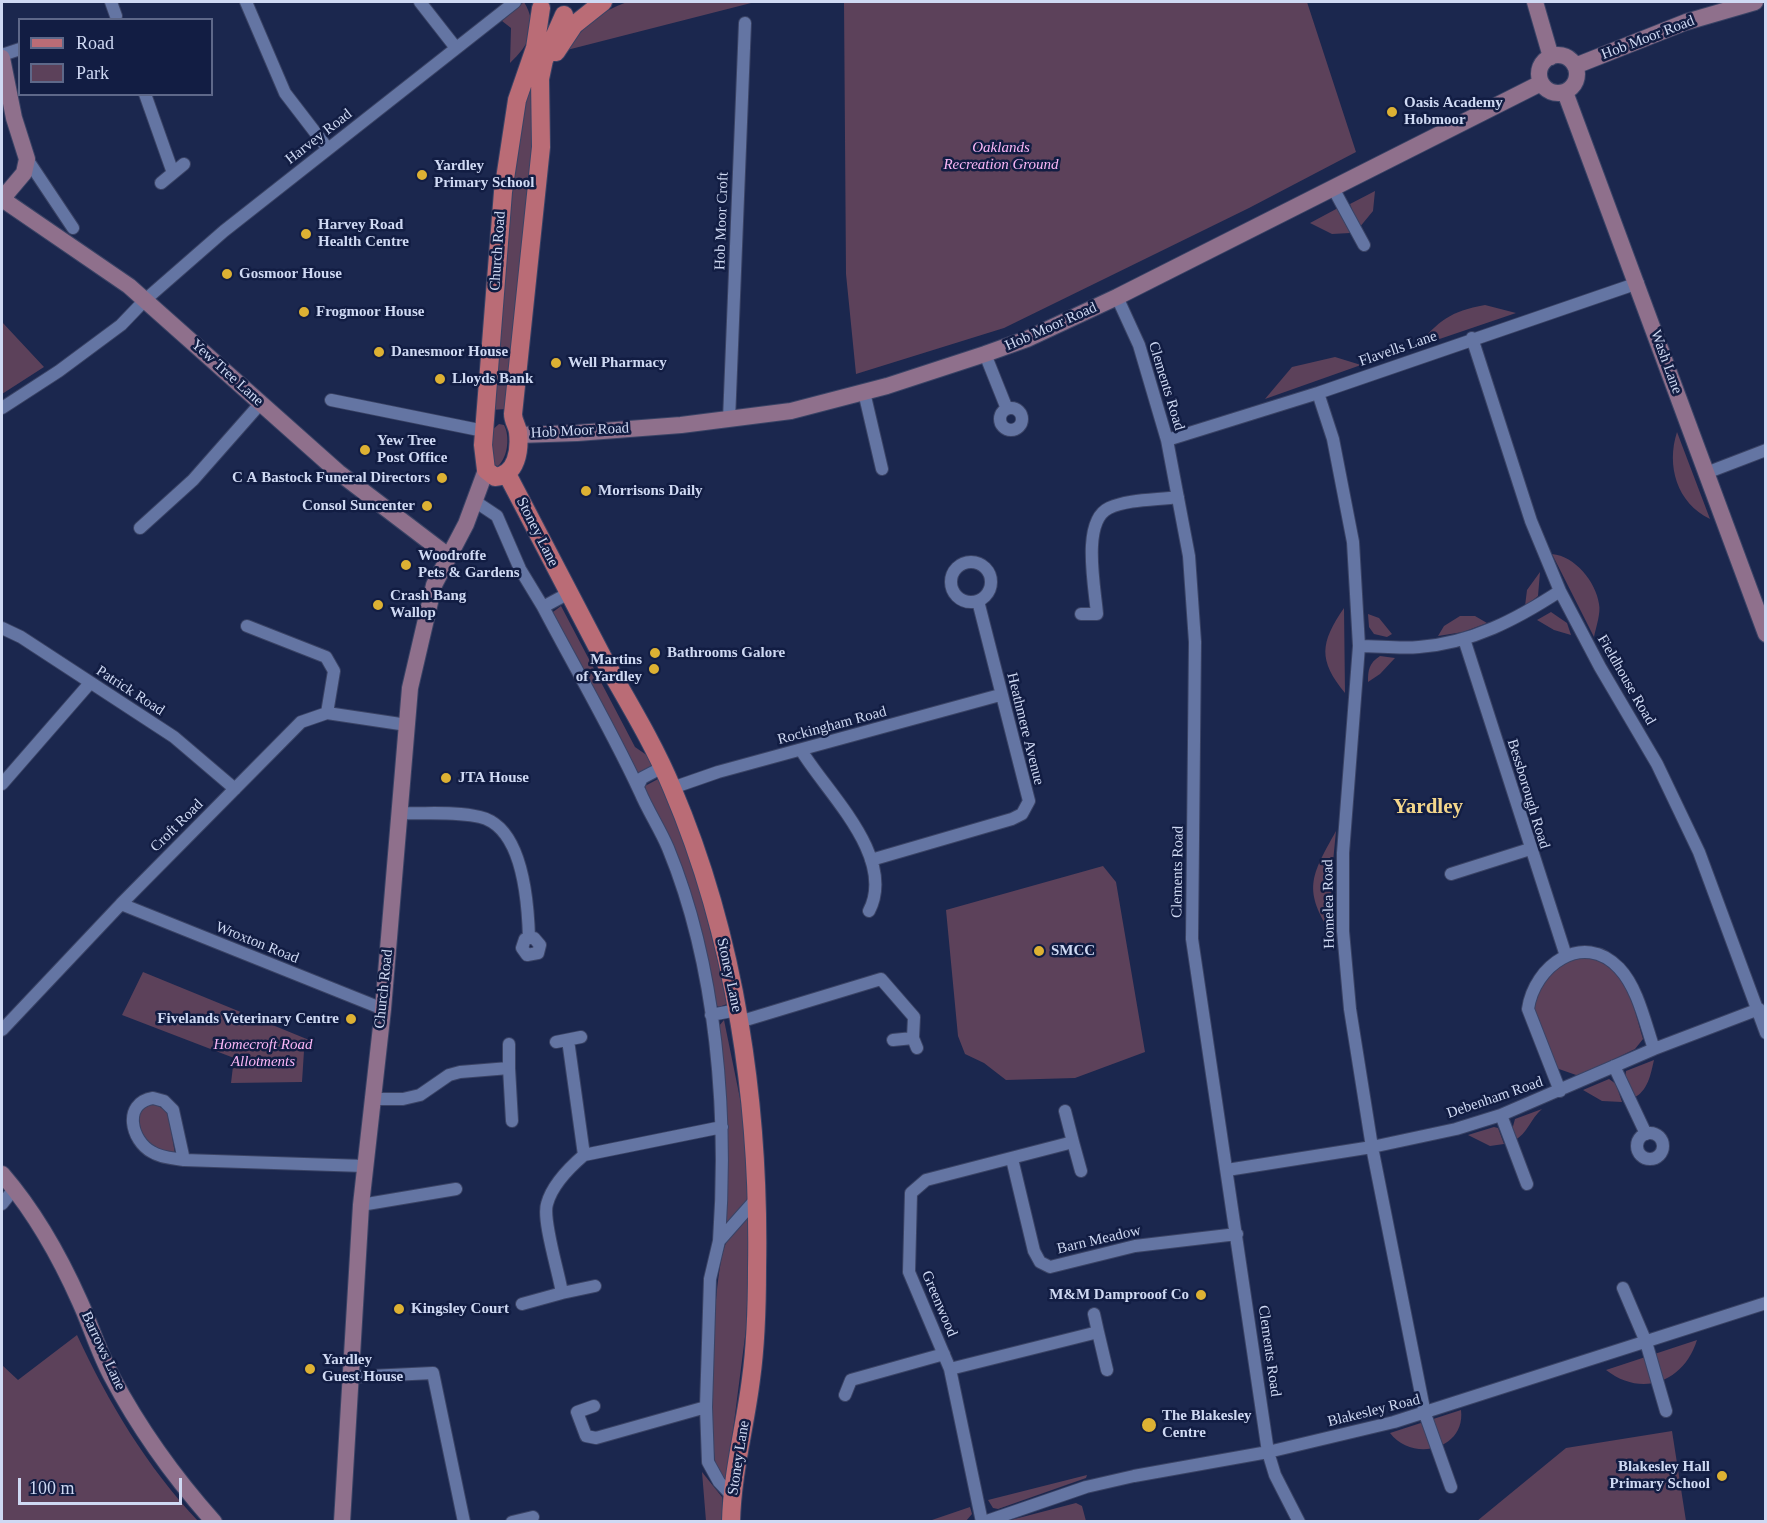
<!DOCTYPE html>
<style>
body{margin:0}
#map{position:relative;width:1767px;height:1523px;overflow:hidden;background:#1b274e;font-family:"Times New Roman",serif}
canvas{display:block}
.frame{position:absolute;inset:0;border:3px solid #cfd9f3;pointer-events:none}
.legend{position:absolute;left:18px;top:18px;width:195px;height:78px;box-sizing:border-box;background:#121d43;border:2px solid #5e6889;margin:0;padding:8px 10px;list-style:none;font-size:18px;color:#cfd9f3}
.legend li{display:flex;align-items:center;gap:12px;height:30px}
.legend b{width:30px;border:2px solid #5e6889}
.scale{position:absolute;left:18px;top:1478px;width:164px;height:27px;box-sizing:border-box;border:3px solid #cfd9f3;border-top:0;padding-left:8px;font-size:18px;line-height:21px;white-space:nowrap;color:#cfd9f3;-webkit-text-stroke:4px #121d43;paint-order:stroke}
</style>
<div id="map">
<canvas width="1767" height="1523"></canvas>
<div class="frame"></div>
<ul class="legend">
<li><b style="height:8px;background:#ba6c76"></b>Road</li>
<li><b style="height:16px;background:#5c415a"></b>Park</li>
</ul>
<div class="scale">100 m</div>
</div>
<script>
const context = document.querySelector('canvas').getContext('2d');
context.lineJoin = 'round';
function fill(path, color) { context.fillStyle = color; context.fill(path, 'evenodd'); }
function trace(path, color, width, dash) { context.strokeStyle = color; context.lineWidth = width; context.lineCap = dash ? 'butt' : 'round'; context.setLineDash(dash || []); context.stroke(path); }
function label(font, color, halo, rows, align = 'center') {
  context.font = font + ' "Times New Roman",serif'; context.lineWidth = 5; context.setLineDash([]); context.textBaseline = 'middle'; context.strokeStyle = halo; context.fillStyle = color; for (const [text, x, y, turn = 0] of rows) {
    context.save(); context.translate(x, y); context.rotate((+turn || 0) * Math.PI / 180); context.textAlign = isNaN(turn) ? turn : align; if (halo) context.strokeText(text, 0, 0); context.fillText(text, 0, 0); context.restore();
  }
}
const green = new Path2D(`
 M524 2C539 27 529 45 510 63L511 28 502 21Z
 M627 2H755L567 50C582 27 601 11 627 2Z
 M844 2H1307L1356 152 1249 208 1004 328 856 374 846 274Z
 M530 80 535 81 532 148 506 409 491 410C500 300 505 188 530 80Z
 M1375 191 1373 211 1359 228 1350 204Z
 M1338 208 1350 233 1332 234 1310 223Z
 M1485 305 1516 313 1416 347C1439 321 1450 311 1485 305Z
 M2 322 44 367 2 394Z
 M1335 357 1361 365 1265 399 1292 367Z
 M499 424 504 425C510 436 508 457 498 466L493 465 491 431Z
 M1677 432 1710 519C1677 503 1666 466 1677 432Z
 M1552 554C1575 556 1596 582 1599 604 1601 613 1596 627 1594 637Z
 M1540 572 1538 596 1525 606 1527 590Z
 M561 606 635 747 648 756 653 766 638 775 553 618V612Z
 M1344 608 1345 693C1318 660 1320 643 1344 608Z
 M1551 612 1567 623 1571 635 1554 630 1537 620Z
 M1368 614 1379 618 1392 634 1387 637 1374 634 1369 627Z
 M1460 616H1475L1487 623 1463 632 1438 636 1444 626Z
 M1380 656 1395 658 1380 674 1368 682C1368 670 1369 663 1380 656Z
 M660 778 689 849 727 996V1004L719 1007 714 1004 646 791 645 786Z
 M1336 831 1332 872 1333 936C1302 890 1311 876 1336 831Z
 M1103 866 1116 882 1145 1052 1075 1078 1006 1080 984 1063 965 1054 958 1036 946 910Z
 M1587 957C1629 968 1632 1003 1643 1039L1635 1049 1579 1076 1556 1068C1549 1051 1540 1033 1536 1016 1527 982 1559 960 1587 957Z
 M143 972 314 1042 304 1051 302 1082 231 1083 234 1058 122 1015Z
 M724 1020 745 1123 751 1198 729 1222 725 1220 719 1026Z
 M1654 1060C1651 1073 1648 1092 1633 1098L1625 1079 1626 1071Z
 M1609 1079 1616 1084 1622 1102 1602 1101 1583 1090Z
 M152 1102 168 1112 175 1154C149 1147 139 1140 139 1112Z
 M1542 1109C1531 1118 1527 1134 1515 1140L1512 1130 1515 1119Z
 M1494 1127 1498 1128 1504 1144 1490 1146 1468 1135Z
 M751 1209 746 1329 726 1485C724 1482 719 1477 718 1473 707 1442 712 1273 726 1243 731 1231 743 1220 751 1209Z
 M77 1335C108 1402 147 1467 198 1521H2V1365L18 1380Z
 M1697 1340C1684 1382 1642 1398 1606 1370Z
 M1461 1410C1466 1449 1413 1463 1390 1433Z
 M1672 1431 1686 1521H1477L1566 1448Z
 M702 1472 722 1497 723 1521H706Z
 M1087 1475 1086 1478 998 1509 993 1508 988 1500Z
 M1076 1503 1082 1506 1086 1521H1007Z
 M970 1507 972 1514 966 1521H929Z`);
const street = new Path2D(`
 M111 2 116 16
 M246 2 285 93 328 149
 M420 2 456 48
 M2 55 20 49
 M145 94 173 173
 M27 159 73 228
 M161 183 184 164
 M1333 188 1364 245
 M1117 297 1139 345 1167 440 1189 556 1195 642 1192 939 1268 1452 1275 1475 1299 1522
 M1472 338 1531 521 1560 591 1600 667 1657 764 1699 852 1766 1033
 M985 354 1007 409
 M864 392 882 469
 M1318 393 1333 439 1353 542 1359 646 1343 853V931L1350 1009 1372 1147 1425 1414 1451 1487
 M331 400 484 431
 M2 408 59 371 121 325 145 300 224 231 515 2
 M1000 419a11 11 0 1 1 22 0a11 11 0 1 1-22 0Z
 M729 420 745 23
 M1167 440 1318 393 1638 283
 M1706 473 1766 450
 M476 502 497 516 520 569 543 607
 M140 528 193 480 260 404
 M951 582a20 20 0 1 1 40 0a20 20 0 1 1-40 0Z
 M569 593 543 607C575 668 611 729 640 792 648 811 660 829 668 848 717 967 728 1114 719 1241
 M1081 614H1097C1095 588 1081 521 1109 508 1128 499 1157 500 1178 497
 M247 626 326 657 334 671 327 713
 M2 628 21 637 174 737 235 789
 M1464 639 1566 956
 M1359 646C1379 646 1400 649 1419 647 1472 643 1517 619 1560 591
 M801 750C826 792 897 857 869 911
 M2 784 90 683
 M638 786 642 778 663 767
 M672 788 718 772 1000 695
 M401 813C426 814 456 811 480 817 523 827 528 902 529 938H534L540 945 538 953 527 955 522 948 525 939 529 938
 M871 860 1012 819 1022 814 1029 801 978 601
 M1451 874 1530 849
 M121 904 383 1009
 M711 1015 737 1010
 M739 1022 881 979 914 1017 913 1038
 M2 1030 121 904 301 722 327 713 407 725
 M568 1040 584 1155 722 1127
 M893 1040 913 1038 917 1048
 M556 1042 581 1037
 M509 1044V1068
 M1614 1066 1646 1134
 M1560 1091 1528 1009C1534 966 1583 930 1619 968 1638 988 1645 1023 1654 1049
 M371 1099H403L420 1095 449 1075 460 1072 509 1068 512 1121
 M1501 1115 1527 1184
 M1637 1146a13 13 0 1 1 26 0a13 13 0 1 1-26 0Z
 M1073 1142 1081 1171
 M584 1155C570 1167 552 1185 547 1204 542 1220 559 1273 562 1293L595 1286
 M1012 1159 1034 1251 1040 1262 1050 1267 1135 1246 1237 1234
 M184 1160 173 1110 164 1101 153 1098C122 1103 131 1141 152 1152 161 1158 173 1158 184 1160L364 1166
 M1227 1170 1372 1147 1456 1129 1501 1115 1654 1049 1759 1009
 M2 1204 14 1189
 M361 1205 456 1189
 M1623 1288 1646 1342 1666 1411
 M522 1304 562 1293
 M1094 1314 1098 1332
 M950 1369 1098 1332 1107 1370
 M349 1377 433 1373 464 1522
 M845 1395 851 1380 944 1354
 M594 1406 577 1412 586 1436 596 1438 706 1407
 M732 1496 719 1482 708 1462 706 1407 710 1279 719 1241 757 1198
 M512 1522 533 1517
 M982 1522 950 1369 909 1272 911 1193 926 1180 1073 1142 1065 1111
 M984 1522 1086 1487 1134 1476 1268 1452 1394 1422 1766 1303`);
const secondary = new Path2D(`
 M1535 2 1551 57
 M1539 74a19 19 0 1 1 38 0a19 19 0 1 1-38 0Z
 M2 58 14 118 27 159 24 173 2 199 129 286 338 472 447 555
 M1575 66 1686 22 1755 2
 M1565 92 1766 634
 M518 435 577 433 681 425 791 411 887 386 985 354 1027 339 1117 297 1541 83
 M2 1174C34 1211 60 1257 80 1302 91 1326 99 1353 112 1377 140 1430 174 1477 214 1522
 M342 1522 361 1205 383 1009 410 688 434 585 466 524 486 470`);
const primary = new Path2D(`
 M541 8 535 48 517 100 503 192 483 445 486 470 495 477C517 475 520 450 518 432 517 425 513 421 513 414L541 147 540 79 544 60 564 15
 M556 52 574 25 603 2
 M507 474C539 535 570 595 602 656 626 699 653 742 672 788 736 938 760 1106 757 1269 757 1305 756 1343 751 1379 745 1427 732 1474 731 1522`);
const markers = [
 [1392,112,6,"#ddb133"],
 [422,175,6,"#ddb133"],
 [306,234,6,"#ddb133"],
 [227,274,6,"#ddb133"],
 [304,312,6,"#ddb133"],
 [379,352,6,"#ddb133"],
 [556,363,6,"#ddb133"],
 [440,379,6,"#ddb133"],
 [365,450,6,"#ddb133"],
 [442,478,6,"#ddb133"],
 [586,491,6,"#ddb133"],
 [427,506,6,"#ddb133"],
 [406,565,6,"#ddb133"],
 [378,605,6,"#ddb133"],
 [655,653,6,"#ddb133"],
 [654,669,6,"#ddb133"],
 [446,778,6,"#ddb133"],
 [1039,951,6,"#ddb133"],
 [351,1019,6,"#ddb133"],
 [1201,1295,6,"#ddb133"],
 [399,1309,6,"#ddb133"],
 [310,1369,6,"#ddb133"],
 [1149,1425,8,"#ddb133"],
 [1722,1476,6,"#ddb133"]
];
const streetNames = [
 ["Hob Moor Road",1648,38,-21],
 ["Harvey Road",319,137,-38],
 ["Hob Moor Croft",722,221,-88],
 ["Church Road",498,251,-86],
 ["Hob Moor Road",1051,327,-24],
 ["Flavells Lane",1398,349,-19],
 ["Wash Lane",1666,362,70],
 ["Yew Tree Lane",227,373,42],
 ["Clements Road",1166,386,73],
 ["Hob Moor Road",580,431,-3],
 ["Stoney Lane",537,532,63],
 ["Fieldhouse Road",1626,680,60],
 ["Patrick Road",130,691,33],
 ["Rockingham Road",832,726,-15],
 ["Heathmere Avenue",1025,729,76],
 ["Bessborough Road",1528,794,73],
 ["Croft Road",177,826,-45],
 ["Clements Road",1178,872,-89],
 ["Homelea Road",1329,904,-91],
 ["Wroxton Road",257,943,22],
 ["Stoney Lane",729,975,78],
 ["Church Road",384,989,-84],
 ["Debenham Road",1495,1098,-19],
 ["Barn Meadow",1099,1240,-13],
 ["Greenwood",939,1304,67],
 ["Barrows Lane",103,1351,65],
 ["Clements Road",1269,1351,82],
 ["Blakesley Road",1374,1411,-14],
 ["Stoney Lane",739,1458,-81]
];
const poiNames = [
 ["Oasis Academy",1404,103],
 ["Hobmoor",1404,120],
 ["Yardley",434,166],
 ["Primary School",434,183],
 ["Harvey Road",318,225],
 ["Health Centre",318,242],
 ["Gosmoor House",239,274],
 ["Frogmoor House",316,312],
 ["Danesmoor House",391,352],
 ["Well Pharmacy",568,363],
 ["Lloyds Bank",452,379],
 ["Yew Tree",377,441],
 ["Post Office",377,458],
 ["C A Bastock Funeral Directors",430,478,"right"],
 ["Morrisons Daily",598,491],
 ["Consol Suncenter",415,506,"right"],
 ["Woodroffe",418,556],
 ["Pets & Gardens",418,573],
 ["Crash Bang",390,596],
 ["Wallop",390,613],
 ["Bathrooms Galore",667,653],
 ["Martins",642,660,"right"],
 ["of Yardley",642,677,"right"],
 ["JTA House",458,778],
 ["SMCC",1051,951],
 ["Fivelands Veterinary Centre",339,1019,"right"],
 ["M&M Damprooof Co",1189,1295,"right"],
 ["Kingsley Court",411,1309],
 ["Yardley",322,1360],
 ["Guest House",322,1377],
 ["The Blakesley",1162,1416],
 ["Centre",1162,1433],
 ["Blakesley Hall",1710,1467,"right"],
 ["Primary School",1710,1484,"right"]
];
const parkNames = [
 ["Oaklands",1001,148],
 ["Recreation Ground",1001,165],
 ["Homecroft Road",263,1045],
 ["Allotments",263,1062]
];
const districtNames = [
 ["Yardley",1428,808]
];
fill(green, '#5c415a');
trace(street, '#3a4365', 14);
trace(secondary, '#3a4365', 18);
trace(primary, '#3a4365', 20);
trace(street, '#6475a3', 12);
trace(secondary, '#8f708c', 16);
trace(primary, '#ba6c76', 18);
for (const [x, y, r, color] of markers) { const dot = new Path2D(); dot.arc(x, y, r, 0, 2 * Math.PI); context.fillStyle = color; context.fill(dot); trace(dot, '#121d43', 2); }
label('15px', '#cfd9f3', '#121d43', streetNames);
label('bold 15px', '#cfd9f3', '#121d43', poiNames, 'left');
label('italic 15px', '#fab6f6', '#121d43', parkNames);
label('bold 21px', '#f4d68b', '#121d43', districtNames);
</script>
